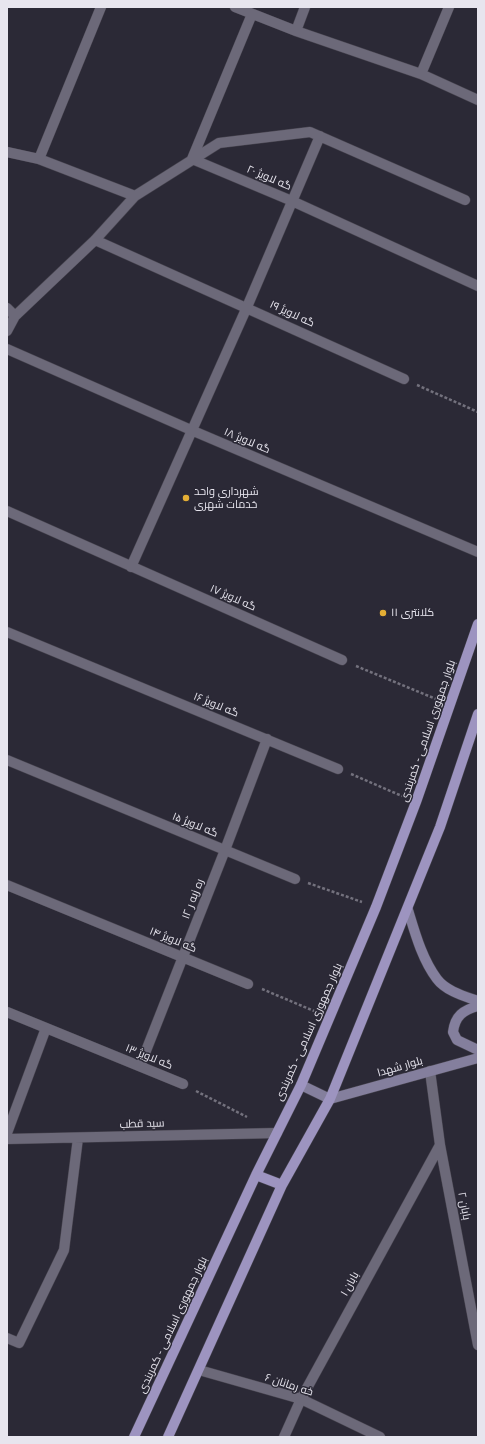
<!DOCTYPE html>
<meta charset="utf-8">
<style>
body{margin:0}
#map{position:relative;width:485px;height:1444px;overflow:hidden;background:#2b2936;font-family:"Open Sans",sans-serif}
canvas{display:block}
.frame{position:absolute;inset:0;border:8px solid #e7e5ee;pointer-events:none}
</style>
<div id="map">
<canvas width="485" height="1444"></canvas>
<div class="frame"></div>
</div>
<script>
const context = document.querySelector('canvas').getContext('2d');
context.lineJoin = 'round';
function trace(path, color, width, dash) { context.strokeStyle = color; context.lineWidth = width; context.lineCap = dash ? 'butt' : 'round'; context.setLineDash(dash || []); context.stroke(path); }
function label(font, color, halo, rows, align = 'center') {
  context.font = font + ' "Open Sans",Cairo,sans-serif'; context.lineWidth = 3; context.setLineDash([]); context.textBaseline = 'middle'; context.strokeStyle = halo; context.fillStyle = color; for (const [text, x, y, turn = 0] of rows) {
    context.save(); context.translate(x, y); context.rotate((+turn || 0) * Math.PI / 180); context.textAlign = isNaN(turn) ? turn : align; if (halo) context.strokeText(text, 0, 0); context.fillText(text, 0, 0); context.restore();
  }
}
const path = new Path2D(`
 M417 385 478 412
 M356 666 436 699
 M351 774 402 796
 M308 883 362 902
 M262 989 314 1011
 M196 1091 247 1117`);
const street = new Path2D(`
 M235 7 296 31 421 74 478 100
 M252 14 192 159 292 201 478 286
 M296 31 305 7
 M421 74 449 7
 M7 152 39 159 135 196
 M39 159 101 7
 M95 240 404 379
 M7 308 15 316
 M7 331 15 316 95 240 135 196 219 143 310 132 465 200
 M7 349 191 430 478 552
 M7 511 342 660
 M131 567 247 307 320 136
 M7 632 338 769
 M7 760 295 879
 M7 885 248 984
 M7 1012 183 1084
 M140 1066 225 850 267 739
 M430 1071 440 1145 478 1345
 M7 1133 46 1028
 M7 1139 277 1133
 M7 1338 19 1343 64 1250 78 1138
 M199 1370 301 1399 380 1437
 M284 1437 301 1399 440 1145`);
const secondary = new Path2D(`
 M408 910C415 933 422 959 437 979 446 991 464 996 478 1001
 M478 1006C463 1010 455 1016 453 1032L457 1040 478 1050
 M301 1085 330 1099 478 1058`);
const primary = new Path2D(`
 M256 1175 282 1185
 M134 1437 256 1175 301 1085 376 907 416 802 478 624
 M168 1437 282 1185 330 1099 440 827 478 714`);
const markers = [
 [186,498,4,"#e4ae35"],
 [383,613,4,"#e4ae35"]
];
const streetNames = [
 ["گه لاویژ ۲۰",269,178,23],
 ["۱۹ گه لاویژ",292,314,25],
 ["گه لاویژ ۱۸",247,441,23],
 ["گه لاویژ ۱۷",233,598,24],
 ["۱۶ گه لاویژ",216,705,22],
 ["بلوار جمهوری اسلامی - کمربندی",428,731,-71],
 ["گه لاویژ ۱۵",195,825,22],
 ["ره زبه ر ۱۲",193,899,-69],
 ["گه لاویژ ۱۴",173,940,22],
 ["بلوار جمهوری اسلامی - کمربندی",309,1032,-66],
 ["گه لاویژ ۱۳",149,1057,22],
 ["بلوار شهدا",400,1067,-16],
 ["سید قطب",142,1124,-2],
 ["بابان ۲",464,1206,79],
 ["بابان ۱",350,1284,-61],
 ["بلوار جمهوری اسلامی - کمربندی",173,1325,-65],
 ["خه رمانان ۶",289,1385,18]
];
const poiNames = [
 ["شهرداری واحد",194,492],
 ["خدمات شهری",194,505],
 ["کلانتری ۱۱",391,613]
];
trace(street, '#47444f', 11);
trace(secondary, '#47444f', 11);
trace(primary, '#47444f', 11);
trace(path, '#73717d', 2.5, [3, 2]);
trace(street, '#6c6979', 10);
trace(secondary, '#847f9d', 10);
trace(primary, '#9d94c0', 10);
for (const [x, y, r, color] of markers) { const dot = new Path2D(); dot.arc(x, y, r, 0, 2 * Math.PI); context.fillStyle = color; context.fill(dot); trace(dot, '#2b2936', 1.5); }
label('11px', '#e7e5ee', '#2b2936', streetNames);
label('11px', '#e7e5ee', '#2b2936', poiNames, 'left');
</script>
